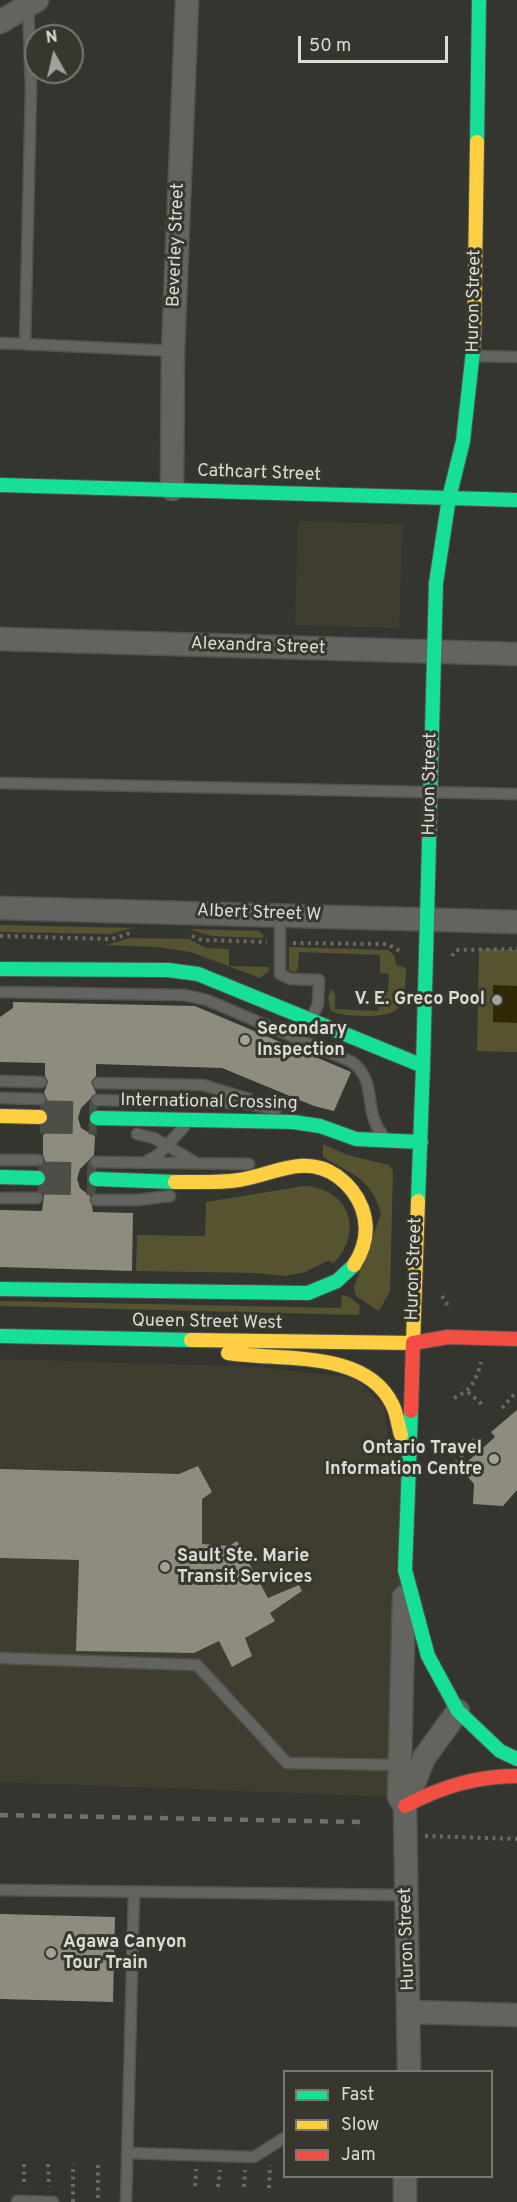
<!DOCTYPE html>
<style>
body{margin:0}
#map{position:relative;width:517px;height:2202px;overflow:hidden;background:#353530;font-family:Overpass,sans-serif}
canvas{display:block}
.legend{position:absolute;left:283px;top:2070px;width:210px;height:108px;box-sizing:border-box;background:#37372e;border:2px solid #797971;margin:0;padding:8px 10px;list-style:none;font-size:18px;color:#dcdcd6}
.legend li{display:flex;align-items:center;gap:12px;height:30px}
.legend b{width:30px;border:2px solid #797971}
.north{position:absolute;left:24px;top:24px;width:60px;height:60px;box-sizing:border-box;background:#37372e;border:2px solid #797971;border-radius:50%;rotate:352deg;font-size:16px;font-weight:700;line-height:24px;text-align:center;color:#dcdcd6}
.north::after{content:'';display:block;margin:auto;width:21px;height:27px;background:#a2a29c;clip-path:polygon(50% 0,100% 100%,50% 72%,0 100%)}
.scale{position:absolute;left:298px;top:36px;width:150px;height:27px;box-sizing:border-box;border:3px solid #dcdcd6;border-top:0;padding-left:8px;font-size:18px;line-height:21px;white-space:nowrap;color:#dcdcd6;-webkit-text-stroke:4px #37372e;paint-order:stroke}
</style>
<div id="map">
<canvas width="517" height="2202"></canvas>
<ul class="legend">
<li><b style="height:8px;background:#16e098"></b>Fast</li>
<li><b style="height:8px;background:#ffcf43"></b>Slow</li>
<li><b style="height:8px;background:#f24e42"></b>Jam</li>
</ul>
<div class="north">N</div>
<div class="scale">50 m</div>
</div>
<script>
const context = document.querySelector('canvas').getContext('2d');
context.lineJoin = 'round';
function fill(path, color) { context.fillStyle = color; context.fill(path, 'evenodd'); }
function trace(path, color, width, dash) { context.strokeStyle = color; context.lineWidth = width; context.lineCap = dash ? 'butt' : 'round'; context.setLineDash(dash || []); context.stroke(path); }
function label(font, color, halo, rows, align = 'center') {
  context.font = font + ' Overpass,sans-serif'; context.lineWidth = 6; context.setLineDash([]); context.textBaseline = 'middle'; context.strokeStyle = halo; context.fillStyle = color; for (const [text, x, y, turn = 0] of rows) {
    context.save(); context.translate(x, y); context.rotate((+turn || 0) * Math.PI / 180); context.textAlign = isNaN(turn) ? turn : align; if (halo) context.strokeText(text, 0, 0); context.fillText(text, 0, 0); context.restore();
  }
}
const built = new Path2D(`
 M298 521 403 524 399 628 295 625Z
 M0 1359 260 1367 355 1378 384 1406 389 1443 407 1484 399 1797 0 1782Z`);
const green = new Path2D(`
 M0 925 132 928 111 934 0 932Z
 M189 929 259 931 264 936 261 938 211 936Z
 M130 938 189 939 206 948 229 949V966L269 967V971L260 978 191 952 157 947 106 945Z
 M289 947 388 950 394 955 396 965 406 968C404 1007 405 1016 363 1016 351 1015 341 1016 331 1011L328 998 331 989 335 994V1009L378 1011 379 992H388L389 974 380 973V955L299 952 298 969 295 972 289 970Z
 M479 949 517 950V1052L477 1051Z
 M323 1144 347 1155 389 1165 393 1171 390 1291 379 1311 356 1296 354 1287 381 1214C372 1179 352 1174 323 1157Z
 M304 1186C349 1188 365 1232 333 1264L329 1260 305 1272 286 1276 256 1273 136 1271 137 1235 205 1236 206 1202Z
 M342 1295 350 1297 360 1306 359 1315 0 1306V1301L341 1308Z`);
const water = new Path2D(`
 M493 985 517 986V1023L493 1022Z`);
const building = new Path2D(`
 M13 1002 195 1006 351 1072 334 1111 314 1106 222 1068 96 1064V1076L91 1082 96 1093 81 1108 78 1118 81 1128 95 1136 94 1155 80 1169 77 1179 80 1188 90 1196 93 1212 133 1213 132 1271 0 1267V1210L42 1211 44 1195 54 1188 57 1179 54 1169 45 1161 43 1155V1135L56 1127 59 1117 56 1108 47 1100 44 1093 48 1082 45 1076V1063L0 1062V1017L13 1008Z
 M517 1410V1490L503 1506 473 1504 474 1484 467 1476 465 1464 495 1437 491 1432Z
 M198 1466 212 1492 202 1499V1544L229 1546 237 1541 268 1598 299 1585 302 1591 270 1613 275 1621 245 1638 252 1656 232 1667 219 1641 194 1653 76 1651 79 1560 0 1558V1469L179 1474Z
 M0 1914 115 1917 113 2002 0 1999Z`);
const highwayTunnel = new Path2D(`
 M40 1117 97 1118
 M38 1178 96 1179`);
const path = new Path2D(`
 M0 936 112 939 130 933
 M192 936 202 940 267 942
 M293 943 387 944 400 951
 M452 956 456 950 517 949
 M442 1296 450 1309
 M468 1392 485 1407
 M454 1398C472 1390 476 1381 481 1362
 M502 1408 517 1391
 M450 1468 471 1448 474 1439
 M425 1836 517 1839
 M24 2164V2187
 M48 2164 49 2187
 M98 2165V2202
 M195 2186 196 2169
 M218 2187 220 2170
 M244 2187 245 2170
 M269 2188 270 2165
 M73 2202V2164`);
const lane = new Path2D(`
 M0 343 173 351
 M25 344 31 88 28 5
 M478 356 517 357
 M0 783 517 794
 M280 914V974L290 979 319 980 318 1004 312 1017
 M0 992 184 995 207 1000 352 1062C378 1081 363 1111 382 1134
 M0 1081 41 1082
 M98 1083 203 1085 249 1099
 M0 1098 40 1099
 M97 1100 242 1103 276 1109
 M137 1134 154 1138 195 1162
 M0 1160H38
 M96 1162 249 1164
 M145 1162 158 1155 184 1127
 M0 1198H37
 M96 1200H137L170 1196
 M0 1658 197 1665 287 1763 401 1765
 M0 1890 406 1895
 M127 2153 254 2157 284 2138
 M17 2201 53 2202
 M126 2202 134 1892`);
const street = new Path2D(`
 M0 22 37 0
 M172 489 173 351 187 0
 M0 639 517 654
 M0 908 517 922
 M403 1803 399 1797 404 1597
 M410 2012 517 2015
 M409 2072 405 1806 424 1758 458 1711
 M405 2202V2176`);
const fast = new Path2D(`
 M477 142 479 0
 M0 485 517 500
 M0 969 168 970 198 974 423 1066 418 1201
 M423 1066 436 583 449 498 463 441 474 342
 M97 1118 293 1122 320 1126 356 1139 421 1142
 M0 1177 38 1178
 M96 1179 175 1182
 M0 1289 308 1293 337 1281 354 1265
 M0 1336 191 1340
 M411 1411 405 1570 428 1656 458 1711 500 1751 517 1759`);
const slow = new Path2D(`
 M474 342 477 142
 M0 1116 40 1117
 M175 1182C196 1182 218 1183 239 1180 273 1175 304 1153 337 1176 348 1184 357 1195 362 1208 369 1228 366 1247 354 1265
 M191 1340 413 1343 418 1201
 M228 1353C280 1361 365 1349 392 1404 397 1413 398 1425 401 1435`);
const jam = new Path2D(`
 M411 1411 413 1343 448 1337 517 1339
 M405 1806C441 1787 476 1776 517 1776`);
const rail = new Path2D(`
 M0 1815 360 1822`);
const markers = [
 [497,1000,6,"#a2a29c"],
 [245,1040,6,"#a2a29c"],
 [494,1459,6,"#a2a29c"],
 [165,1567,6,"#a2a29c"],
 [51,1953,6,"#a2a29c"]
];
const streetNames = [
 ["Beverley Street",177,245,-88],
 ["Huron Street",475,301,-89],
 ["Cathcart Street",259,474,2],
 ["Alexandra Street",258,647,2],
 ["Huron Street",431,784,-89],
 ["Albert Street W",259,914,2],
 ["International Crossing",209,1103,1],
 ["Huron Street",415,1269,-88],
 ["Queen Street West",207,1323,1],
 ["Huron Street",408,1939,-92]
];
const poiNames = [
 ["V. E. Greco Pool",485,1000,"right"],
 ["Secondary",257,1030],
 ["Inspection",257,1051],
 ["Ontario Travel",482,1449,"right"],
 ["Information Centre",482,1470,"right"],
 ["Sault Ste. Marie",177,1557],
 ["Transit Services",177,1578],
 ["Agawa Canyon",63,1943],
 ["Tour Train",63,1964]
];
fill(built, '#3f3d2f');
fill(green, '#565330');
fill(water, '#2e2904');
fill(building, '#8d8c7f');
trace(highwayTunnel, '#4e4e49', 33, [33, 16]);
trace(lane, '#52524e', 13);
trace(street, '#52524e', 25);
trace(fast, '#52524e', 16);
trace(slow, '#52524e', 16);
trace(jam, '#52524e', 16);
trace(path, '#686865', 4, [3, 4.5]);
trace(lane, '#636360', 10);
trace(street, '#636360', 22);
trace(fast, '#16e098', 14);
trace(slow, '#ffcf43', 14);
trace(jam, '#f24e42', 14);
trace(rail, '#6f6f6c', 4.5, [8, 8]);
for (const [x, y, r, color] of markers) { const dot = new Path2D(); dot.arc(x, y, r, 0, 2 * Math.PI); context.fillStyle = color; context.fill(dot); trace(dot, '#37372e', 2); }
label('18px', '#dcdcd6', '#37372e', streetNames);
label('bold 18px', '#dcdcd6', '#37372e', poiNames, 'left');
</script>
